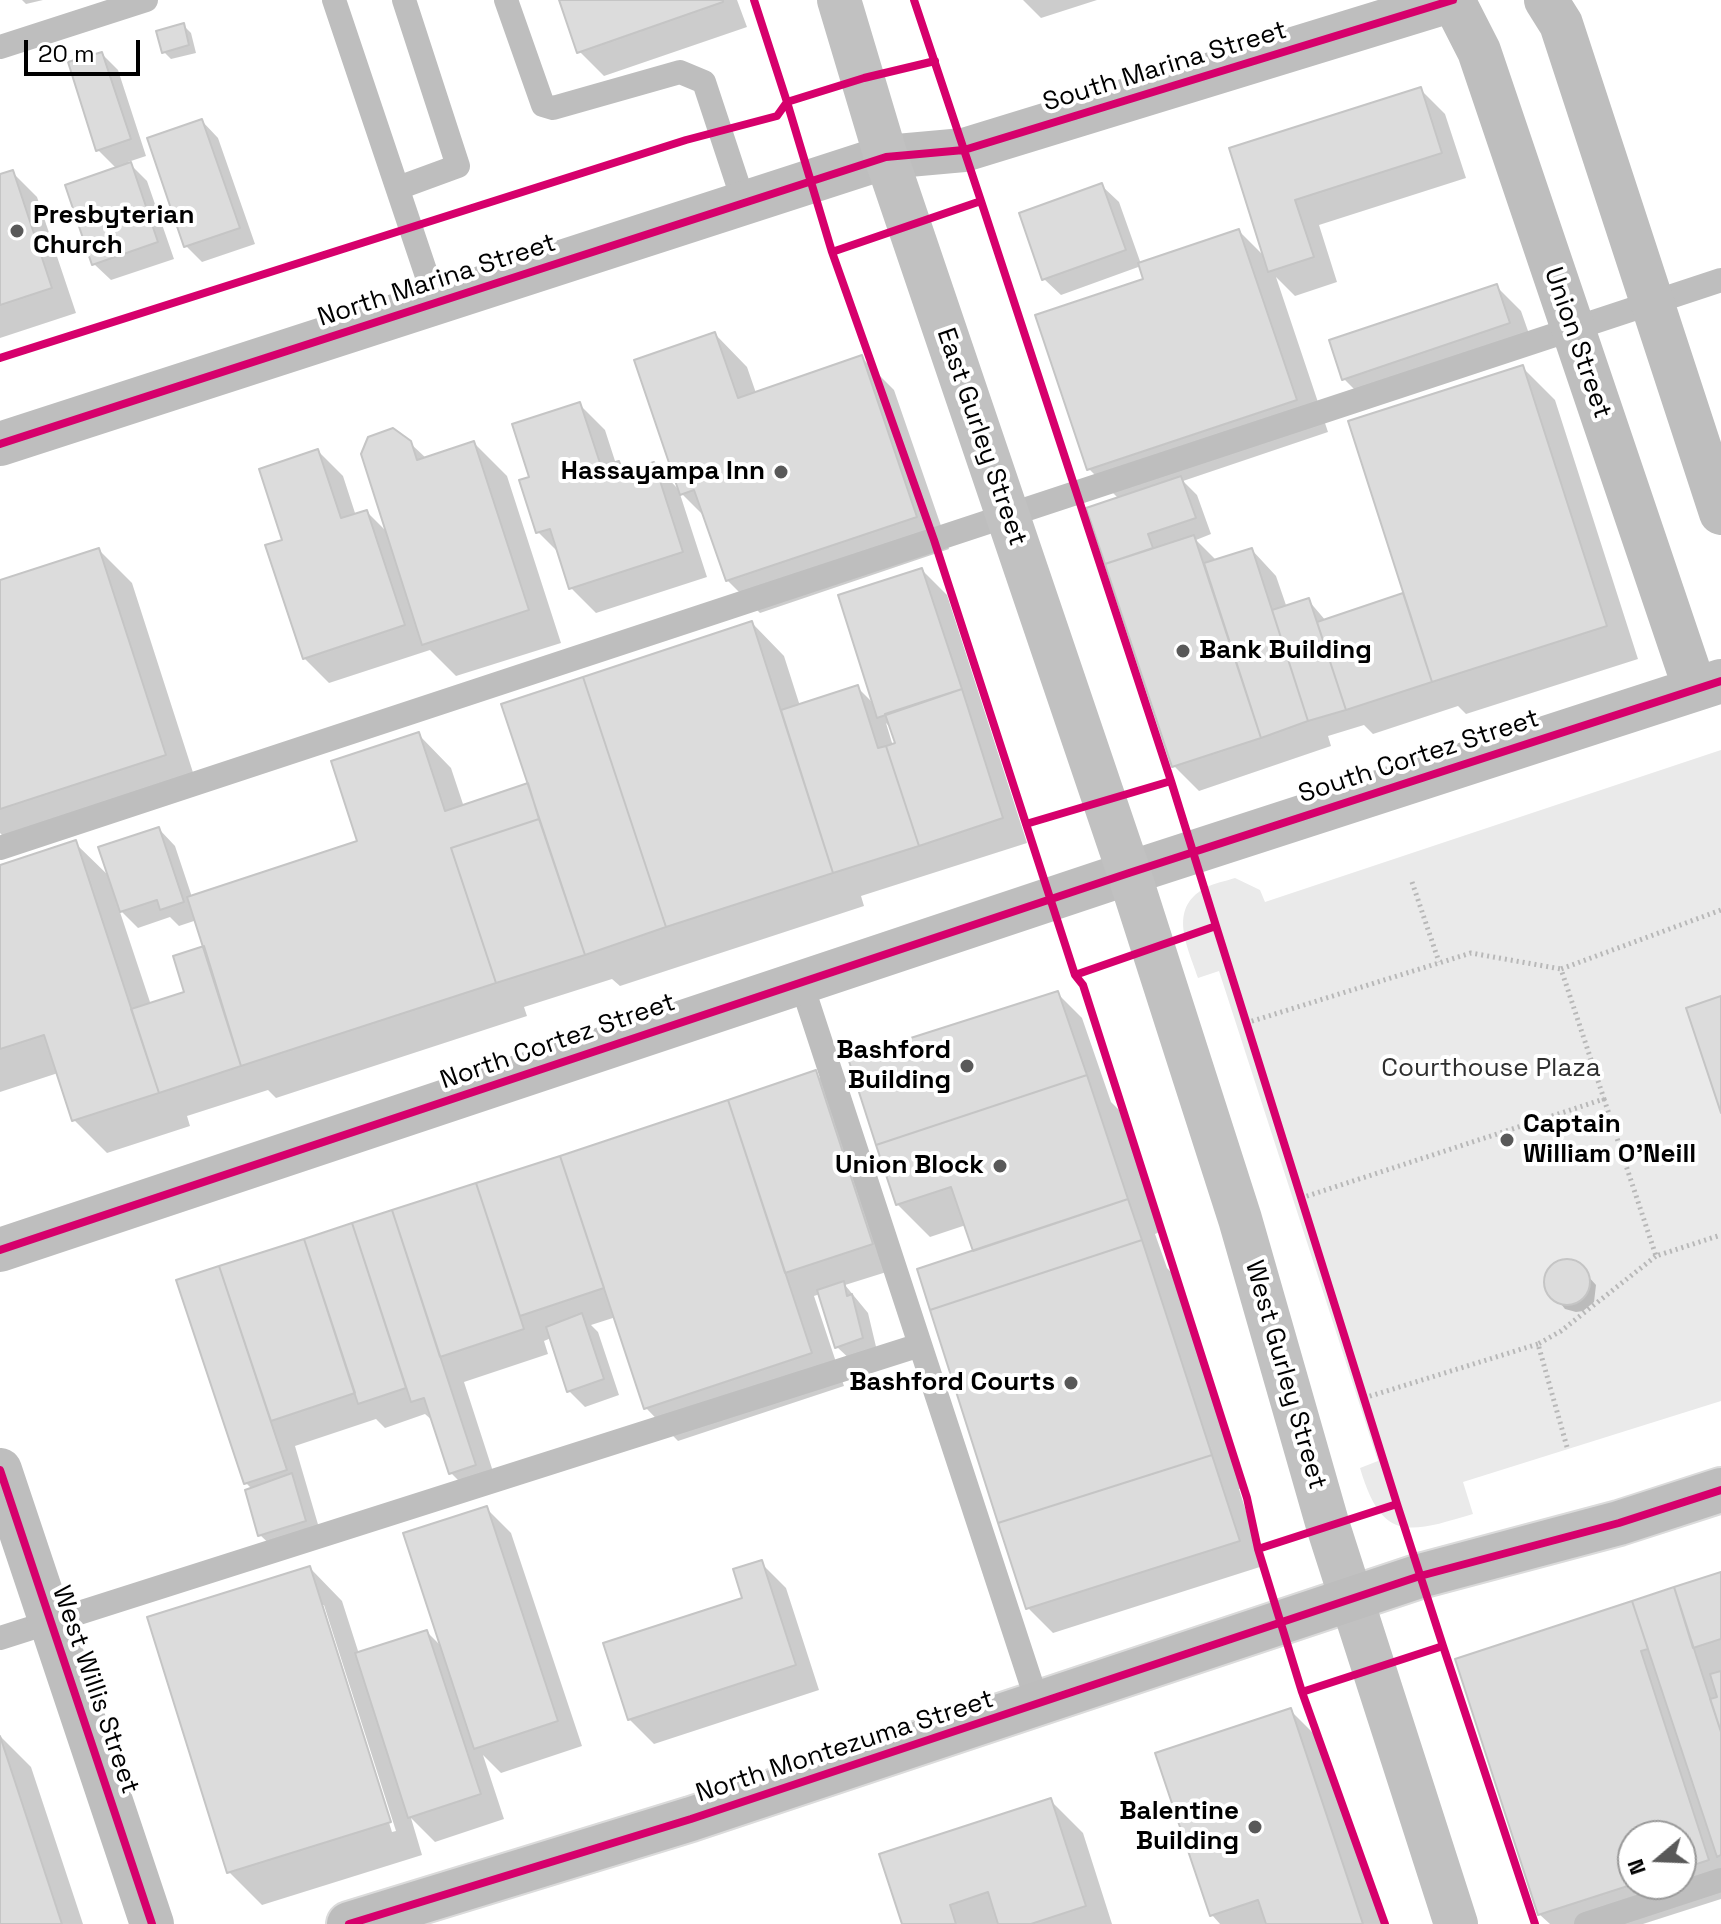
<!DOCTYPE html>
<meta charset="utf-8">
<style>
body{margin:0}
#map{position:relative;width:1721px;height:1924px;overflow:hidden;background:#fff;font-family:"Space Grotesk",sans-serif}
canvas{display:block}
.north{position:absolute;left:1617px;top:1820px;width:80px;height:80px;box-sizing:border-box;background:#fff;border:2px solid #999;border-radius:50%;rotate:251deg;font-size:22px;font-weight:700;line-height:32px;text-align:center;color:#000}
.north::after{content:'';display:block;margin:auto;width:28px;height:36px;background:#595959;clip-path:polygon(50% 0,100% 100%,50% 72%,0 100%)}
.scale{position:absolute;left:24px;top:40px;width:116px;height:36px;box-sizing:border-box;border:4px solid #000;border-top:0;padding-left:10px;font-size:24px;line-height:28px;white-space:nowrap;color:#000;-webkit-text-stroke:6px #fff;paint-order:stroke}
</style>
<div id="map">
<canvas width="1721" height="1924"></canvas>
<div class="north">N</div>
<div class="scale">20 m</div>
</div>
<script>
const context = document.querySelector('canvas').getContext('2d');
context.lineJoin = 'round';
function fill(path, color) { context.fillStyle = color; context.fill(path, 'evenodd'); }
function trace(path, color, width, dash) { context.strokeStyle = color; context.lineWidth = width; context.lineCap = dash ? 'butt' : 'round'; context.setLineDash(dash || []); context.stroke(path); }
function label(font, color, halo, rows, align = 'center') {
  context.font = font + ' "Space Grotesk",sans-serif'; context.lineWidth = 8; context.setLineDash([]); context.textBaseline = 'middle'; context.strokeStyle = halo; context.fillStyle = color; for (const [text, x, y, turn = 0] of rows) {
    context.save(); context.translate(x, y); context.rotate((+turn || 0) * Math.PI / 180); context.textAlign = isNaN(turn) ? turn : align; if (halo) context.strokeText(text, 0, 0); context.fillText(text, 0, 0); context.restore();
  }
}
const green = new Path2D(`
 M1721 750V1401L1463 1482 1473 1514C1409 1533 1382 1543 1360 1468L1378 1461 1219 971 1198 978C1188 947 1167 909 1205 888 1214 883 1226 881 1235 878L1260 890 1265 902Z`);
const shadow = new Path2D(`
 M22 0H43L26 4Z
 M561 0H737L747 27 604 76 579 51Z
 M1023 0H1097L1041 18Z
 M183 25 191 33 196 53 171 59 164 52Z
 M102 54 118 70 146 156 128 162 147 181 174 259 111 280 94 264 117 169 98 150Z
 M1420 89 1445 114 1466 178 1319 225 1337 282 1295 296 1276 277 1328 432 1183 481 1197 495 1211 534 1196 540 1217 561 1252 550 1276 576 1287 608 1309 601 1326 621 1403 595 1408 600 1522 367 1555 400 1638 659 1466 714 1458 706 1373 734 1364 725 1328 736 1331 746 1199 791 1174 766 1089 510 1119 499 1089 469 1145 280 1141 266 1061 295 1044 279 1102 186 1119 202 1141 264 1239 231 1266 258 1231 149Z
 M202 121 218 138 255 244 202 262 186 246Z
 M12 172 37 197 76 313 0 338V176Z
 M1496 286 1521 311 1534 348 1369 404 1344 379Z
 M715 334 747 367 756 393 862 358 894 390 949 549 760 613 727 580 706 518 679 491 707 577 596 613 571 588 560 554 538 532 532 478 580 405 605 430 616 464 618 463 628 473 654 464 681 492Z
 M410 443 427 459 474 443 507 476 561 643 456 676 430 650 329 683 304 658 285 541 318 451 343 476 356 516 367 512 389 534Z
 M99 550 132 583 198 788 14 847 0 833V582Z
 M922 570 947 595 1027 843 861 896 864 906 620 986 612 979 524 1007 527 1016 276 1098 268 1090 187 1116 190 1126 107 1153 74 1120 58 1073 0 1092V868L75 843 111 878 159 829 175 846 192 897 360 842 419 735 451 768 464 807 530 785 752 623 784 656 800 706 857 687 875 705ZM886 723 893 730 898 744 893 746ZM119 909 138 928 170 917 179 926 197 920 206 948 187 994 151 1005Z
 M1057 993 1082 1018 1111 1102 1119 1110 1160 1232 1155 1234 1167 1268 1175 1276 1244 1488 1239 1489 1263 1566 1053 1633 1028 1608 975 1252 966 1225 930 1237 897 1204Z
 M815 1073 840 1098 896 1269 845 1285 868 1313 878 1355 854 1363 837 1347 820 1294 814 1296 844 1386 678 1441 646 1408 616 1317 591 1325 598 1332 619 1395 585 1407 568 1390 551 1338 544 1341 548 1354 464 1382 499 1490 476 1498 451 1473 435 1423 425 1414 385 1428 376 1419 295 1446 322 1538 277 1551 260 1535 252 1489 246 1483 179 1282Z
 M1564 1262 1578 1265 1596 1285 1594 1302 1583 1311 1576 1312 1565 1309 1547 1286 1551 1269Z
 M486 1508 511 1533 582 1746 501 1773 483 1755 504 1819 435 1842 411 1818 422 1855 262 1905 229 1872 149 1619 310 1568 342 1601 359 1654 427 1632 443 1648ZM320 1605H324L396 1831 392 1832Z
 M761 1563 786 1588 819 1690 654 1744 629 1719 745 1599Z
 M1721 1574V1899L1643 1924H1550L1539 1914 1458 1661ZM1633 1836H1681V1884H1633Z
 M1290 1710 1323 1743 1384 1924H1220L1212 1915Z
 M0 1736 31 1767 83 1924H0Z
 M1050 1800 1083 1833 1112 1924H904Z`);
const building = new Path2D(`
 M559 0H723V2L577 53Z
 M184 23 189 45 162 53 156 31Z
 M102 52 131 139 96 151 68 62Z
 M1421 87 1442 153 1295 200 1314 257 1268 272 1229 148Z
 M202 119 240 228 184 247 147 138Z
 M131 162 158 242 92 265 65 185Z
 M13 170 52 288 0 305V174Z
 M1102 183 1126 250 1042 280 1019 213Z
 M1239 229 1297 400 1087 470 1035 315 1143 279 1138 263Z
 M1497 284 1510 323 1342 380 1329 340Z
 M715 332 738 398 862 355 917 517 726 581 694 490 680 495 634 360Z
 M1523 365 1607 626 1432 682 1348 421Z
 M580 402 601 466 619 461 623 472 654 462 683 552 569 589 550 529 536 533 519 480 529 477 512 424Z
 M393 428 411 441 417 460 474 441 529 610 422 645 361 454 368 437Z
 M318 449 341 518 367 510 405 625 303 659 265 545 282 540 259 469Z
 M1181 476 1196 518 1148 534 1153 548 1105 564 1086 508Z
 M1194 535 1261 738 1172 767 1105 564Z
 M99 548 166 755 0 809V580Z
 M1252 548 1308 721 1261 738 1204 563Z
 M922 568 962 689 877 718 838 595Z
 M1403 593 1432 682 1346 710 1317 622Z
 M1309 598 1346 710 1308 721 1272 610Z
 M752 621 833 873 666 927 583 677Z
 M583 677 666 927 585 955 501 704Z
 M858 685 878 748 886 746 919 846 833 873 781 710Z
 M962 689 1003 818 919 846 886 746 895 743 885 714Z
 M419 732 445 811 528 783 539 819 451 848 496 983 241 1066 187 897 357 841 331 761Z
 M539 819 585 955 496 983 451 848Z
 M159 827 184 902 160 910 157 900 120 912 98 847Z
 M76 840 159 1093 72 1121 44 1035 0 1049V865Z
 M204 946 241 1066 159 1093 131 1009 184 992 173 956Z
 M1058 991 1087 1075 876 1145 848 1058Z
 M1721 996V1113L1686 1008Z
 M816 1070 873 1244 785 1273 728 1100Z
 M1087 1075 1128 1199 973 1251 951 1187 896 1205 876 1145Z
 M728 1100 812 1353 644 1409 560 1156Z
 M560 1156 604 1288 520 1316 476 1183Z
 M476 1183 524 1329 440 1357 392 1210Z
 M1128 1199 1142 1240 930 1310 917 1269Z
 M392 1210 476 1465 449 1474 424 1398 411 1402 352 1223Z
 M352 1223 406 1388 358 1404 304 1239Z
 M304 1239 355 1393 271 1421 219 1266Z
 M1142 1240 1212 1455 998 1523 930 1310Z
 M1544 1282a23 23 0 1 1 46 0a23 23 0 1 1-46 0Z
 M219 1266 287 1470 244 1484 176 1280Z
 M844 1281 847 1296 852 1294 863 1338 835 1348 817 1290Z
 M582 1313 604 1379 567 1392 546 1327Z
 M1212 1455 1240 1541 1026 1609 998 1523Z
 M292 1473 306 1521 258 1536 245 1490Z
 M487 1506 558 1721 474 1749 403 1533Z
 M762 1560 796 1665 628 1720 603 1643 742 1598 733 1569Z
 M310 1566 391 1822 227 1873 147 1617Z
 M1721 1572V1639L1693 1648 1674 1587Z
 M1674 1587 1721 1732V1855L1717 1857 1632 1601Z
 M1632 1601 1648 1649 1641 1651 1709 1860 1681 1869V1836H1633L1634 1884 1538 1915 1455 1659Z
 M427 1630 481 1794 408 1818 355 1653Z
 M1721 1671V1732L1710 1699 1717 1697 1710 1674Z
 M1291 1708 1363 1924H1266L1258 1900 1210 1916 1155 1753Z
 M0 1736 62 1924H0Z
 M1051 1798 1086 1906 1031 1924H998L988 1892 950 1905 956 1924H902L879 1854Z`);
const path = new Path2D(`
 M1412 882 1439 962
 M1246 1023 1471 953 1561 969
 M1604 1099 1656 1256 1721 1235
 M1301 1198 1604 1099 1561 969 1721 910
 M1364 1398 1538 1344
 M1567 1447 1538 1344 1561 1331 1656 1256`);
const lane = new Path2D(`
 M334 0 436 303
 M506 0 543 105 553 108 680 72 704 82 744 203
 M0 47 146 0
 M398 188 458 166 404 0
 M0 848 1721 280
 M801 982 1038 1704
 M0 1638 920 1345
 M1586 1924 1721 1880`);
const street = new Path2D(`
 M1453 0 1479 51 1695 689
 M1546 0 1561 24 1721 513
 M0 444 886 157 964 150 1453 0
 M0 1250 1129 873 1721 681
 M0 1470 152 1924`);
const secondary = new Path2D(`
 M839 0 886 157 1129 873 1240 1219 1328 1526 1456 1924`);
const primary = new Path2D(`
 M349 1924 691 1819 1420 1576 1619 1523 1721 1490`);
const cycleway = new Path2D(`
 M914 0C937 67 958 134 981 201L832 252 787 102 864 78 935 61
 M981 201 1171 781
 M832 252 934 540 1075 975 1216 926 1171 781 1026 824
 M0 358 686 140 777 116 787 102 754 0
 M0 444 886 157 964 150 1453 0
 M1216 926 1397 1504
 M1075 975 1083 985 1247 1498 1258 1549 1302 1692 1443 1646 1397 1504 1258 1549
 M0 1250 1129 873 1721 681
 M0 1470 152 1924
 M1443 1646 1535 1924
 M1302 1692 1385 1924
 M349 1924 691 1819 1420 1576 1619 1523 1721 1490`);
const markers = [
 [17,231,8,"#595959"],
 [781,472,8,"#595959"],
 [1183,651,8,"#595959"],
 [967,1066,8,"#595959"],
 [1507,1140,8,"#595959"],
 [1000,1166,8,"#595959"],
 [1071,1383,8,"#595959"],
 [1255,1827,8,"#595959"]
];
const streetNames = [
 ["South Marina Street",1165,67,-17],
 ["North Marina Street",437,281,-18],
 ["Union Street",1577,343,71],
 ["East Gurley Street",981,437,71],
 ["South Cortez Street",1419,757,-18],
 ["North Cortez Street",558,1042,-19],
 ["West Gurley Street",1285,1375,74],
 ["West Willis Street",95,1690,71],
 ["North Montezuma Street",845,1747,-18]
];
const poiNames = [
 ["Presbyterian",33,216,"left"],
 ["Church",33,246,"left"],
 ["Hassayampa Inn",765,472],
 ["Bank Building",1199,651,"left"],
 ["Bashford",951,1051],
 ["Building",951,1081],
 ["Captain",1523,1125,"left"],
 ["William O’Neill",1523,1155,"left"],
 ["Union Block",984,1166],
 ["Bashford Courts",1055,1383],
 ["Balentine",1239,1812],
 ["Building",1239,1842]
];
const parkNames = [
 ["Courthouse Plaza",1491,1069]
];
fill(green, '#eaeaea');
fill(shadow, '#0003');
fill(building, '#dcdcdc');
trace(building, '#c5c5c5', 2);
trace(primary, '#dbdbdb', 48);
trace(path, '#b8b8b8', 5, [2, 4]);
trace(lane, '#bebebe', 24);
trace(street, '#bebebe', 44);
trace(secondary, '#c1c1c1', 44);
trace(primary, '#bdbdbd', 44);
trace(cycleway, '#d6006c', 8);
for (const [x, y, r, color] of markers) { const dot = new Path2D(); dot.arc(x, y, r, 0, 2 * Math.PI); context.fillStyle = color; context.fill(dot); trace(dot, '#fff', 3); }
label('26px', '#000', '#fff', streetNames);
label('bold 26px', '#000', '#fff', poiNames, 'right');
label('26px', '#2f2f2f', '#fff', parkNames);
</script>
